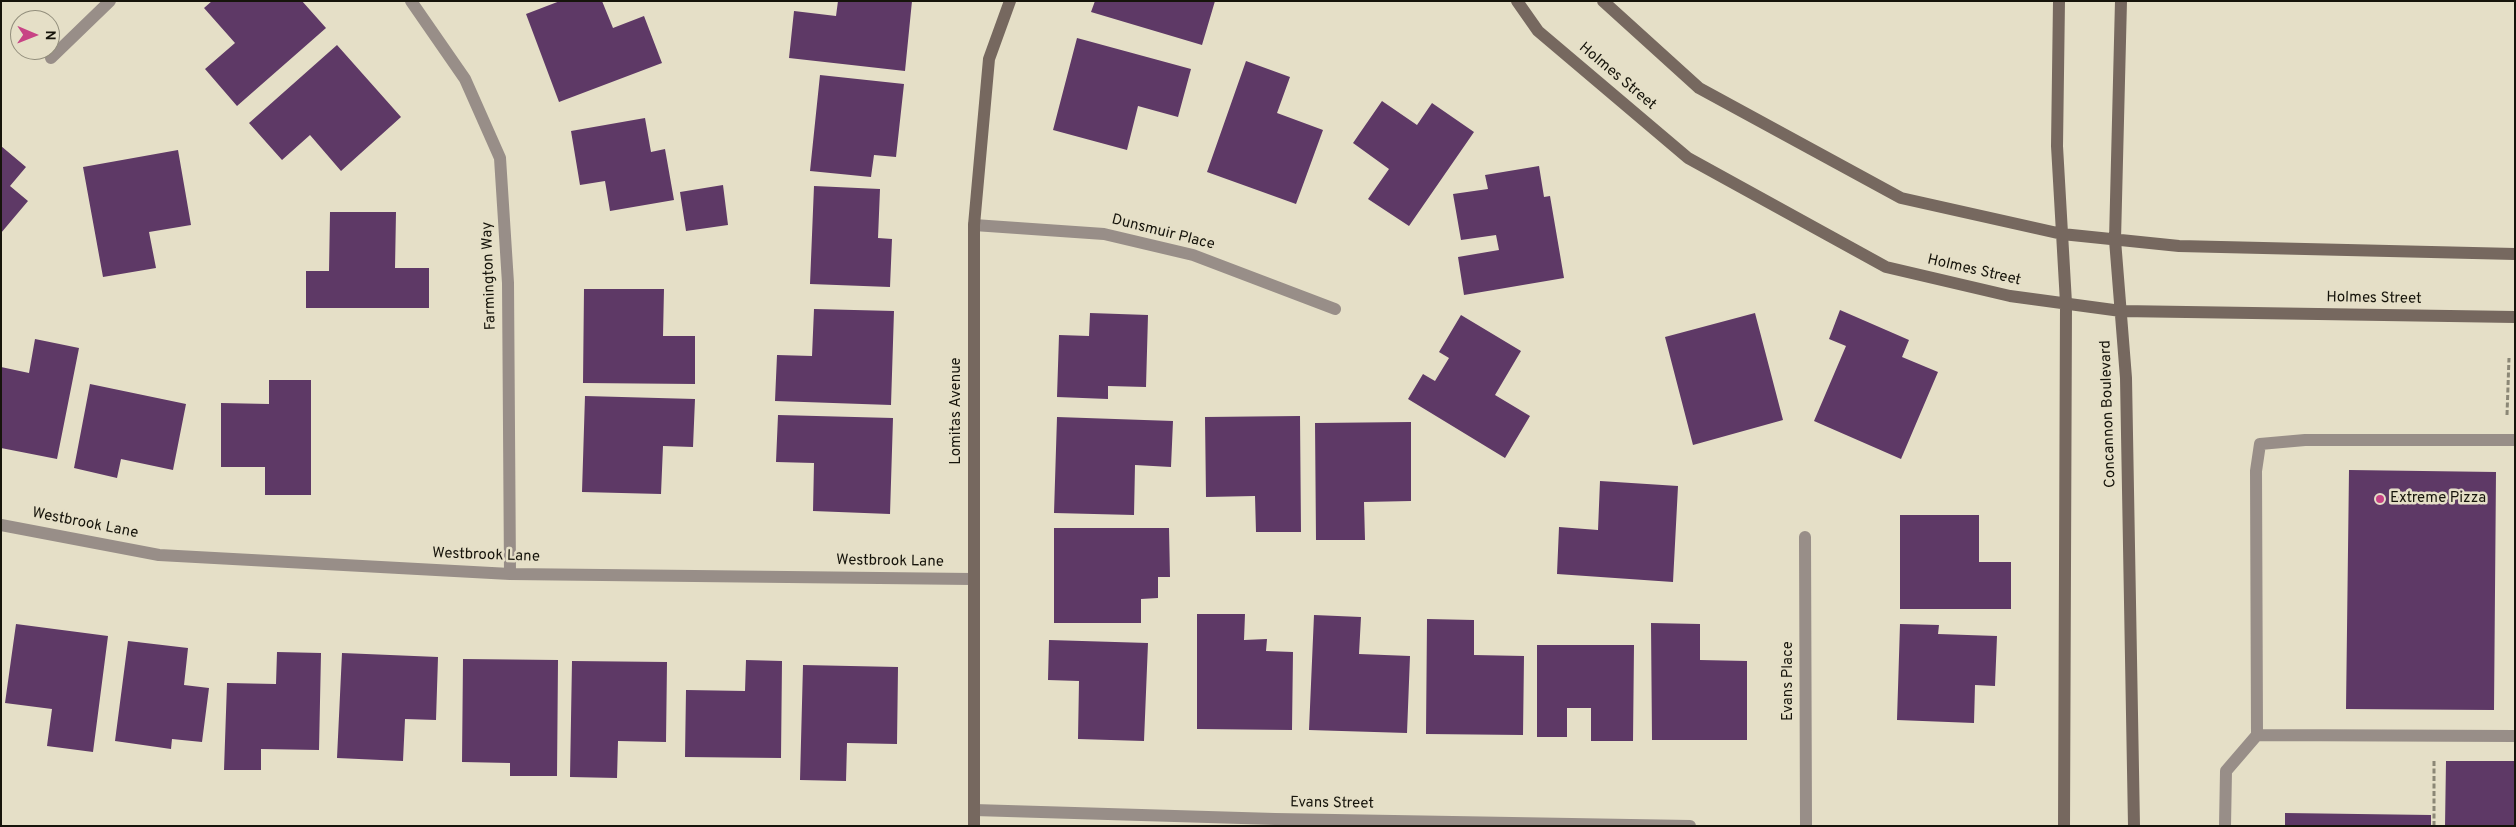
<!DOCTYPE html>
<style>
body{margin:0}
#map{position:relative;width:2516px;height:827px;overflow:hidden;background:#e5dfc7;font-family:Overpass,sans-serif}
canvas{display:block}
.frame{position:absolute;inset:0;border:2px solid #16140b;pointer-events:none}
.north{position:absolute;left:10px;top:10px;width:50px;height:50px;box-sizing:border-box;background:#e5dfc7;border:1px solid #928e7c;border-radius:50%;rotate:91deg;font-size:14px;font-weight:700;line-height:20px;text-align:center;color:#16140b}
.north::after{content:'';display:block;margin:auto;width:18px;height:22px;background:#c84385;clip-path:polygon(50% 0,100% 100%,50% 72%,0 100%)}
</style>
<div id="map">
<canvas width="2516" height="827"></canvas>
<div class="frame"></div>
<div class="north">N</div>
</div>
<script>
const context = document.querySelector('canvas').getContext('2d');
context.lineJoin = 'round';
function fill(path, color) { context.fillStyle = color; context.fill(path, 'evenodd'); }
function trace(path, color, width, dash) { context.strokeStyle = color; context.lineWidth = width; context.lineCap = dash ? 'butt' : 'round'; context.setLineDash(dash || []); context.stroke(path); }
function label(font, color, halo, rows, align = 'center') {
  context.font = font + ' Overpass,sans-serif'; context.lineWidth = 5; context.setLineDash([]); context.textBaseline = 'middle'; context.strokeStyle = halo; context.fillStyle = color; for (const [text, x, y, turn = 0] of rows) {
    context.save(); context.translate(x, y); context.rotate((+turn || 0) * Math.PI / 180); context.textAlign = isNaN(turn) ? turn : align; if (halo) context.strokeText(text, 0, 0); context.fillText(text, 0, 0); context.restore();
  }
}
const building = new Path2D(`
 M212 1H302L326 28 237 106 205 69 235 43 204 8Z
 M560 1H602L613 28 644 16 662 63 559 102 526 14Z
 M838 1H912L905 71 789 58 794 11 836 16Z
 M1095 1H1215L1202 45 1091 12Z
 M1077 38 1191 69 1178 117 1138 106 1127 150 1053 130Z
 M337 45 401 117 341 171 310 135 282 160 249 123Z
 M1246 61 1290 77 1277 113 1323 130 1296 204 1207 172Z
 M820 75 904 84 896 157 874 155 871 177 810 171Z
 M1382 101 1417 125 1432 103 1474 132 1409 226 1368 199 1389 169 1353 143Z
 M645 118 651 152 665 149 674 200 610 211 605 181 580 185 571 131Z
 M1 146 26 167 10 186 28 201 1 233Z
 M178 150 191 225 149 232 156 268 103 277 83 167Z
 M1539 166 1544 197 1550 196 1564 278 1464 295 1458 257 1499 250 1496 235 1461 240 1453 194 1488 189 1485 175Z
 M723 185 728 225 686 231 680 192Z
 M814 186 880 189 878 238 892 239 890 287 810 284Z
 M330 212H396L395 268H429V308H306V271H329Z
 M584 289H664L663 336H695V384L583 383Z
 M814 309 894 311 891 405 775 401 777 355 812 356Z
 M1840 310 1909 340 1902 357 1938 372 1901 459 1814 421 1846 346 1829 339Z
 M1090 313 1148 315 1146 387 1108 386V399L1057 397 1059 335 1089 336Z
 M1755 313 1783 420 1693 445 1665 337Z
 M1461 315 1521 351 1495 395 1530 416 1505 458 1408 399 1423 374 1435 381 1449 358 1439 352Z
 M35 339 79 348 57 459 1 448V367L29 373Z
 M269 380H311V495H265V467H221V403L269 404Z
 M90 384 186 404 173 470 121 459 117 478 74 468Z
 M585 396 695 399 693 447 663 446 661 494 582 492Z
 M778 415 893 418 890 514 813 511 814 463 776 462Z
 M1300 416 1301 532H1256L1255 496 1206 497 1205 417Z
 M1057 417 1173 421 1171 467 1135 465 1134 515 1054 513Z
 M1411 422V501L1364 502 1365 540H1316L1315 423Z
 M2349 470 2496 472 2494 710 2346 709Z
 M1600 481 1678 486 1673 582 1557 574 1559 527 1598 530Z
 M1900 515H1979V562H2011V609H1900Z
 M1054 528H1169L1170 577H1158V598L1141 599V623H1054Z
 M1197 614H1245L1244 640 1267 639 1266 651 1293 652 1292 730 1197 729Z
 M1314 615 1361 617 1359 654 1410 656 1407 733 1309 730Z
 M1427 619 1474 620V655L1524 656 1523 735 1426 734Z
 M1651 623 1700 624V660L1747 661V740H1652Z
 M16 624 108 636 93 752 47 746 52 709 5 703Z
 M1900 624 1939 625 1938 634 1997 636 1995 686 1975 685 1974 723 1897 720Z
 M1049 640 1148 643 1144 741 1078 739 1079 681 1048 680Z
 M128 641 188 648 184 685 209 688 202 742 172 739 171 749 115 741Z
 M1537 645H1634L1633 741H1591V708H1567V737H1537Z
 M277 652 321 653 319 750 261 749V770H224L227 683 276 684Z
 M342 653 438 657 436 720 405 719 403 761 337 758Z
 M463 659 558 660 557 776H510V763L462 762Z
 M746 660 782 661 781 758 685 757 686 690 745 691Z
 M572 661 667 662 666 742 618 741 617 778 570 777Z
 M803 665 898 667 897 744 847 743 846 781 800 780Z
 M2446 761H2515V826H2445Z
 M2285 813 2431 815V826H2285Z`);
const path = new Path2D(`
 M2507 415 2509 358
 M2434 826V761`);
const lane = new Path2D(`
 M2257 735 2515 736
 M2225 826 2226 771 2257 735 2256 471 2260 444 2305 440H2515`);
const street = new Path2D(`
 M411 1 465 79 500 158 508 283 510 574
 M51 58 110 1
 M974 225 1104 234 1193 255 1335 309
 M1 525 159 555 510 574 972 579
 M1805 537 1806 826
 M974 810 1275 819 1690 826`);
const secondary = new Path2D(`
 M1517 1 1538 31 1688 158 1886 267 2010 296 2121 311 2515 317
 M1603 1 1699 88 1901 198 2062 234 2179 246 2515 254
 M2059 1 2057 146 2066 303 2064 826
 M2121 1 2115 240 2126 378 2134 826
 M974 826V225L989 59 1010 1`);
const markers = [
 [2380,499,5,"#c84385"]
];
const streetNames = [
 ["Holmes Street",1617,77,40],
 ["Dunsmuir Place",1163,233,14],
 ["Holmes Street",1974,271,13],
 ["Farmington Way",490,276,-92],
 ["Holmes Street",2374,299,1],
 ["Lomitas Avenue",957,411,-90],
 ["Concannon Boulevard",2109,414,-92],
 ["Westbrook Lane",85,524,11],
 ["Westbrook Lane",486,556,2],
 ["Westbrook Lane",890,562,1],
 ["Evans Place",1789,681,-90],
 ["Evans Street",1332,804,1]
];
const poiNames = [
 ["Extreme Pizza",2390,499]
];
fill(building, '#5e3966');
trace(path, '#8b8776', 3, [5, 2.5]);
trace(lane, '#988e88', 12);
trace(street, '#988e88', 12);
trace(secondary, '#76685f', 12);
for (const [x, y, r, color] of markers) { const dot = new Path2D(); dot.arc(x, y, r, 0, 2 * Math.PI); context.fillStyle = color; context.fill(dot); trace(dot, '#e5dfc7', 2); }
label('15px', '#16140b', '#e5dfc7', streetNames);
label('15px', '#16140b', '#e5dfc7', poiNames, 'left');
</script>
